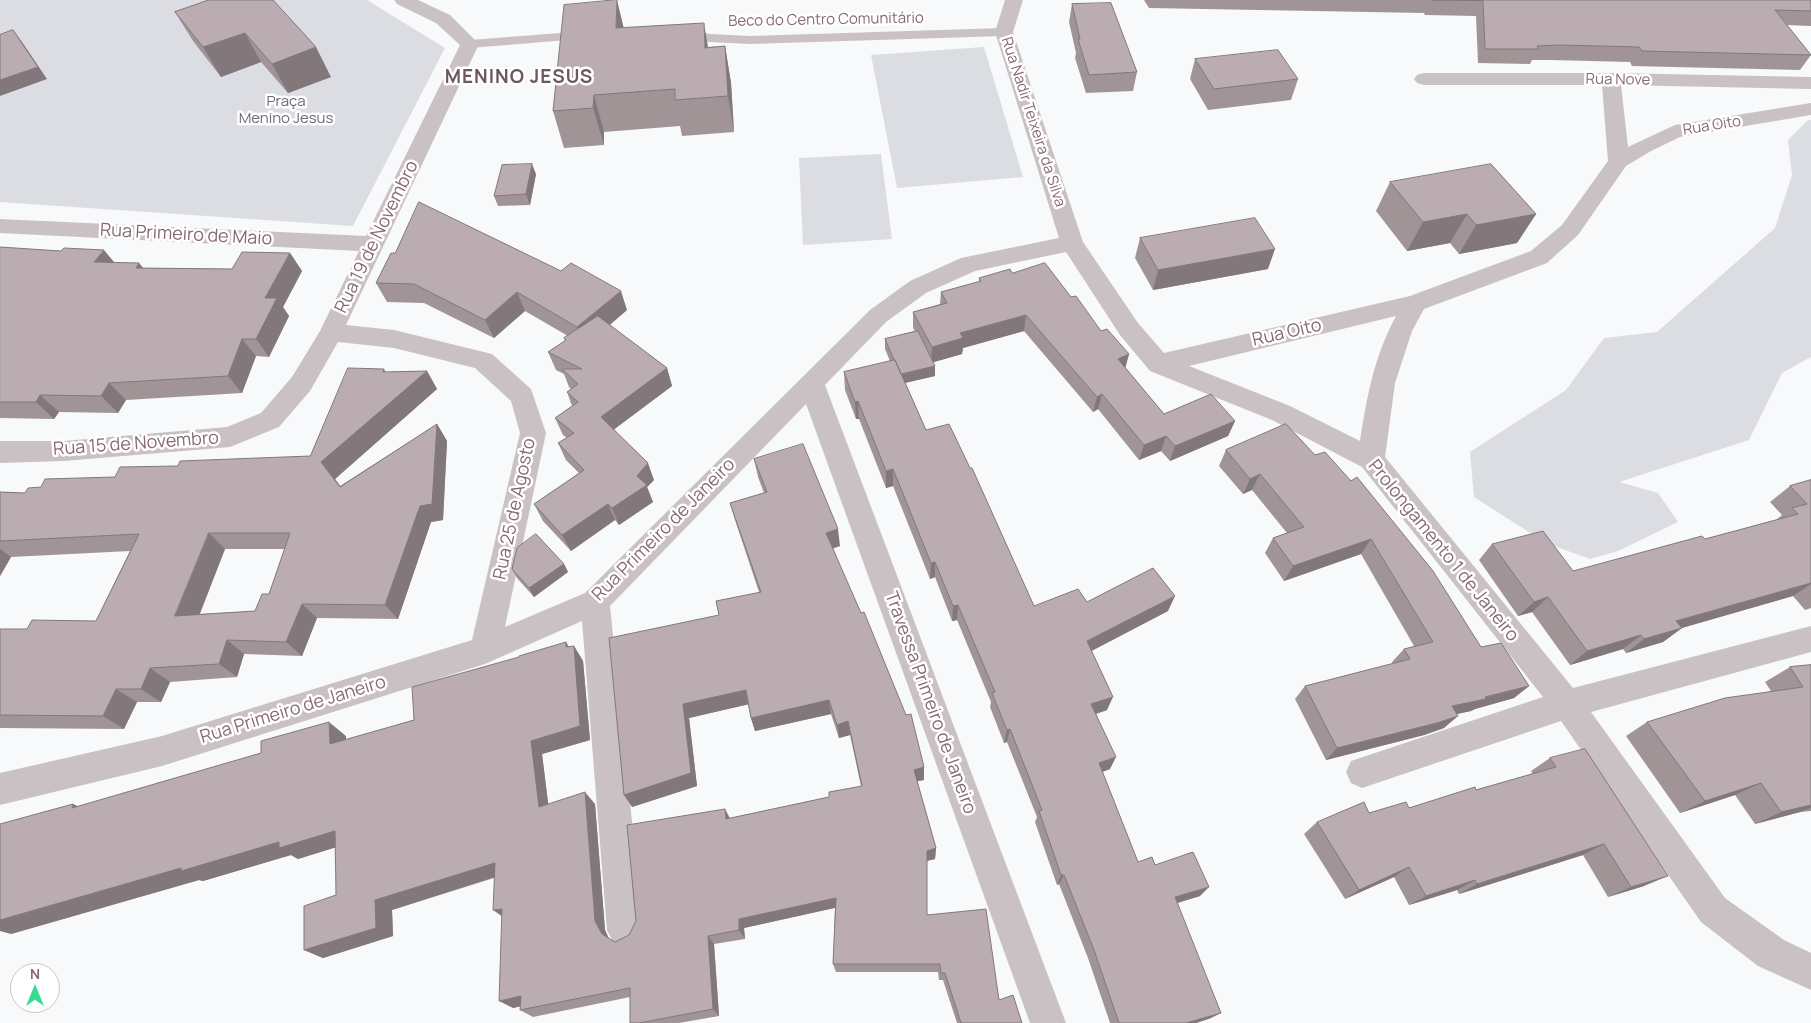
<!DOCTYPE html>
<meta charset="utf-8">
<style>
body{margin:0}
#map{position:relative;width:1811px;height:1023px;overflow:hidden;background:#f8f9fa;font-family:Manrope,sans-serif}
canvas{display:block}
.north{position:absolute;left:10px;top:963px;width:50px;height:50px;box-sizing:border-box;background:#fff;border:1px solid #cfc3c6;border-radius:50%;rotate:0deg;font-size:14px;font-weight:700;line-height:20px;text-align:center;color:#876a71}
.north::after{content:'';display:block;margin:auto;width:18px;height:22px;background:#37db92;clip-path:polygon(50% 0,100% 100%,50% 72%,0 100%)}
</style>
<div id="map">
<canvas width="1811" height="1023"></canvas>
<div class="north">N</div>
</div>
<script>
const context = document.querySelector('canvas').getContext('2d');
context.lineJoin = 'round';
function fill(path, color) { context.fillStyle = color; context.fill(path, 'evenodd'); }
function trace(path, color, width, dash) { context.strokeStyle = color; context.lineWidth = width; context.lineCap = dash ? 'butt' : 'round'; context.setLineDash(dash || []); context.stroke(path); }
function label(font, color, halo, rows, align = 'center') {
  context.font = font + ' Manrope,sans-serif'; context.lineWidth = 5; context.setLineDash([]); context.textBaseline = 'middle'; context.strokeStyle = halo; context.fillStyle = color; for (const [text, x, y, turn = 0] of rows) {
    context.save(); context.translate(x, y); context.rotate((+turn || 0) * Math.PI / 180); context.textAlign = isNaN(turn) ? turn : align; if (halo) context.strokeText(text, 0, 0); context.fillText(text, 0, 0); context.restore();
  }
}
const green = new Path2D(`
 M0 0H367L445 48 353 226 0 202Z
 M984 47 1023 177 897 188 871 55Z
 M1808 120H1811V357L1782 373 1749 440 1619 482 1658 493 1678 522 1618 551 1590 559 1546 543 1474 497 1470 452 1566 390 1604 338 1657 332 1775 228 1792 175 1788 140Z
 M881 154 892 239 803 245 799 158Z`);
const path = new Path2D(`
 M486 80 509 67`);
const service = new Path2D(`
 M681 28 710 34 750 36 1004 28 1010 32 1004 36 750 44 710 42 676 35 675 32Z
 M586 31 592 35 591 38 470 48 464 44 470 40Z`);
const minor = new Path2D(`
 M394 0H418L450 15 479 44 346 325 394 330 492 354 531 389 546 433 505 627 585 593 870 310 910 281 961 258 1059 238 995 32 1005 0H1023L1013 32 1083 242 1138 323 1164 353 1410 296 1531 251 1562 225 1608 161 1602 85H1424L1417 83 1414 79 1417 75 1424 73H1611L1811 77V89L1621 85 1628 147 1675 125 1811 103V115L1680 137 1651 151 1626 166 1578 235 1547 263 1424 309 1412 331 1395 383 1385 457 1573 688 1811 626V652L1591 712 1725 898 1784 940 1811 953V990L1758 966 1701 922 1561 721 1362 788 1351 783 1346 772 1351 761 1543 697 1362 467 1272 420 1150 371 1120 335 1066 252 975 271 926 293 886 322 825 385 1066 1023H1030L806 404 610 606 643 930 637 942 625 948 613 942 607 930 582 621 485 664 162 766 0 805V773L162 736 472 640 520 433 511 401 475 368 394 348 338 342 310 391 279 427 230 447 64 461 0 463V441H64L227 427 261 413 292 377 320 331 359 251 0 233V219L366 236 460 45 436 23 397 4ZM1396 316C1374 357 1367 396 1360 441L1290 406 1189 366Z`);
const wall = new Path2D(`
 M209 0 331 77 288 93 261 62 221 77 193 41 175 12Z
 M1144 0H1811V26L1787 25 1811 55 1800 70 1632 66 1630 62 1550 60H1532L1530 64 1478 63 1476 16 1425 15 1424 13 1149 8Z
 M1072 4 1137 72 1133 91 1086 93 1075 58 1076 53 1069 22Z
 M624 28 708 47 725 46 731 83 734 132 682 136 680 126 604 132V145L564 148 553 111Z
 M1195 59 1298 79 1291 100 1208 110 1190 79Z
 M536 174 530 205 498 206 494 196Z
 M1390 182 1536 214 1517 243 1459 254 1450 243 1407 251 1376 211Z
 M1140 238 1268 269 1153 290 1135 258Z
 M0 247 114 263H139L143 268 232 269 290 253 302 271 283 307 289 316 269 357 256 356 242 393 126 400 118 413 59 412 54 419 0 418Z
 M391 253 627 310 610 325 667 368 672 386 614 429 654 480 647 487 653 502 619 525 615 520 571 551 543 521 534 504 579 473 566 460 558 443 567 438 563 435 555 418 572 406 567 392 571 389 569 387 564 374 556 370 548 352 565 341 564 338 568 336 525 311 494 338 424 303 387 302 376 283Z
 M1012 273 1071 297 1101 331 1129 354 1125 368 1164 414 1235 421 1228 436 1170 461 1161 451 1139 460 1098 409 1093 412 1024 331 963 348 962 354 933 362 935 376 905 383 926 430 1034 606 1087 602 1168 611 1091 651 1107 710 1096 714 1110 769 1102 772 1138 862 1155 865 1200 896 1177 903 1211 1018 1196 1023H1110L1088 958 1059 884 1057 885 1035 822 1037 817 1007 742 1004 743 990 707 991 702 957 620 952 621 935 577 930 579 893 486 886 488 859 419H856L845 390 844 372 890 361 885 349V339L915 331 913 328V312L940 304 941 292 979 282V278Z
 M384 369 386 372 427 371 437 389 335 479 340 486 437 424 447 441 443 520 431 522 398 619 317 618 302 656 244 654 237 677 170 682 161 702H137L124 729 0 728V629H27L96 621 130 551 11 557 0 576V492L25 493 41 487 115 477 178 466 310 456ZM225 549H285L269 594 255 611 200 614Z
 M1286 424 1481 647 1529 686 1514 698 1475 709 1471 711 1457 714 1444 728 1424 735 1326 760 1295 699 1305 686 1393 664 1392 662 1404 649 1414 646 1361 554 1284 581 1265 553 1273 538 1287 533 1252 490 1243 494 1219 466 1226 450Z
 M754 459 840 546 833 548 924 780 917 781 936 848 935 859 927 861V915L999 1000 1022 1023H957L943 980H939L938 972H836L833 964 835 908 744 928 745 939 714 944 719 1016 679 1023H630V997L533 1017 520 1010 521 1006 513 1008 502 916 494 878 392 910 393 936 323 958 304 950 336 895V847L298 859 291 855 203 881 199 880 11 934 79 806 346 736V740L414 720 569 647 574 646 583 661 590 740 542 754 548 804H595L605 930 609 939 615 942 629 935 725 809 730 818 829 797 861 786 850 735 839 738 831 714 755 731 751 718 748 704 689 718 697 786 632 807 719 615 759 592 735 520 730 503 764 493 758 477Z
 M1811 480V608L1805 610 1793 596 1682 628 1663 642 1626 653 1623 649 1570 665 1532 612 1518 616 1479 560 1492 544 1573 571 1705 539 1776 520 1782 515 1770 502 1790 486Z
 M564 564 568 572 534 597 517 578 512 569Z
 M1811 665V811L1800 812 1755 824 1735 795 1680 813 1626 736 1647 722 1771 691 1765 682 1790 667Z
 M1550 758 1644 886 1608 897 1583 855 1459 894 1457 890 1409 905 1394 877 1345 899 1304 834 1317 822 1409 808 1533 774 1531 771Z`);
const shadedWall = new Path2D(`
 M617 0 626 37 616 28Z
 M704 23 710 59 705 48Z
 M13 30 22 42 47 79 0 96V80Z
 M245 33 261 62 221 77 203 47Z
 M725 46 731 83 734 132 728 96Z
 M316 47 331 77 288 93 272 64Z
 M594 95 604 132V145L593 108Z
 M532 164 536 174 530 205 526 194Z
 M1467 214 1450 243 1407 251 1423 222Z
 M1536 214 1517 243 1459 254 1476 225Z
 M1275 249 1268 269 1153 290 1158 270Z
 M104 250 119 268 94 262Z
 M290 253 302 271 283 307 289 316 269 357 256 339 265 298Z
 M139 263 154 281 136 268Z
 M621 291 627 310 584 346 577 327Z
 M517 292 525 311 494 338 485 320Z
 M1026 315 1024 331 963 348 962 354 931 363 932 347 960 333Z
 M242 339 256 356 242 393 228 376Z
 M1129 354 1125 369 1118 359Z
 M935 366V376L900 384V375Z
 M667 368 672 386 608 434 601 417Z
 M427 371 437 389 335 479 353 503 321 462Z
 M109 383 126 400 118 413 101 396Z
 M1102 394 1098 409 1093 412 1097 397Z
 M40 395 59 412 54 419 36 402Z
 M858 401 859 419H856L855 402Z
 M1235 421 1228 436 1170 461 1175 446Z
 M437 424 447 441 443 520 431 522 398 619 385 605Z
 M1166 436 1161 451 1139 460 1144 445Z
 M648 463 654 480 647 487 653 502 619 525 612 508 637 476Z
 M893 469V486L886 488V471Z
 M1260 474 1252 490 1243 494 1250 479Z
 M608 504 615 520 571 551 562 535Z
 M838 529 840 546 828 550 826 533Z
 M209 533 225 549 193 630 175 616Z
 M1371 539 1361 554 1284 581 1293 566Z
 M0 549 11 557 0 576Z
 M935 562V577L930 579 931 563Z
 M564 564 568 572 534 597 529 588Z
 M1811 583V584L1793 596 1657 635 1676 621Z
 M1175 596 1168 611 1082 656 1087 641Z
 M1548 597 1532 612 1518 616 1534 602Z
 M302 604 317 618 302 656 286 642Z
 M958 605 957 620 952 621 953 606Z
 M1682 628 1663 642 1626 653 1644 639Z
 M1641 635 1623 649 1570 665 1587 651Z
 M227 640 244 654 237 677 219 664Z
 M566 642 575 657 574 646 583 661 590 740 542 754 550 818 539 807 531 741 566 647Z
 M150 668 170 682 161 702 141 689Z
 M1529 686 1514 698 1475 709 1471 711 1438 718 1452 706Z
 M116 689 137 702 124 729 103 716Z
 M746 690 750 704 689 718 697 786 632 807 624 795 683 704Z
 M1113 697 1107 710 1086 717 1091 704Z
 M829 700 831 714 755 731 751 718Z
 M1458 716 1444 728 1424 735 1326 760 1337 748Z
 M848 721 850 735 839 738 837 725Z
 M329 722 346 736V757L330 744Z
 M1010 729 1007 742 1004 743 1007 730Z
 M1116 757 1110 769 1094 775 1099 763Z
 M924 767V780L913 782 914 770Z
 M1761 783 1735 795 1680 813 1705 801Z
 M585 792 595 804 605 930 611 943 602 934 595 921Z
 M73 804 98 815 72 808Z
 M1811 805V808L1800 812 1755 824 1781 812Z
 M725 809 730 820 726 819Z
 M335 831 353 842 298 859 291 855 203 881 199 880 11 934 0 931V920L181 868 279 842Z
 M1604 844 1583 855 1459 894 1477 884Z
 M936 848 935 859 926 861 927 851Z
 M495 863 507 873 392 910 393 936 323 958 304 950 375 900Z
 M1409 867 1394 877 1345 899 1359 890Z
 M1061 875H1064L1059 884 1057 885Z
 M1668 876 1644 886 1608 897 1631 887Z
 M1475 880 1457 890 1409 905 1426 896Z
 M1209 887 1200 896 1167 906 1175 897Z
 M836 898 838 907 744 928 745 939 739 930V919Z
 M502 909 506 919 493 910Z
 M708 936 714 944 719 1016 713 1009Z
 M521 996 534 1003 513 1008 499 1001Z
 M1221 1013 1211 1018 1196 1023H1186Z`);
const building = new Path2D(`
 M209 0H273L316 47 272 64 245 33 203 47 175 12Z
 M617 0 616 28 704 23 705 48 725 46 728 96 675 100V89L594 95 593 108 553 111 564 5Z
 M1432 0H1811V11L1775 10 1811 55 1642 51 1639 47 1558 45 1537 46 1539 49H1485L1483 1Z
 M1111 3 1137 72 1089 75 1078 39H1080L1072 4Z
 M13 30 38 67 0 80V35Z
 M1278 50 1298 79 1214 89 1195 59Z
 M532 164 526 194 494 196 502 165Z
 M1491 164 1536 214 1476 225 1467 214 1423 222 1390 182Z
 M419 202 561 271 571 263 621 291 577 327 517 292 485 320 414 284 376 283 391 253H395Z
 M1255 218 1275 249 1158 270 1140 238Z
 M0 247 61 251 64 248 104 250 94 262 139 263 136 268 232 269 242 252 290 253 265 298H277L256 339H242L228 376 109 383 101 396 40 395 36 402H0Z
 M1045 263 1071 297 1076 296 1101 331 1107 329 1129 354 1118 359 1164 414 1211 394 1235 421 1175 446 1166 436 1144 445 1102 394 1097 397 1026 315 960 333 963 338 932 347 913 312 947 303 941 292 981 281 979 278 1010 269 1012 273Z
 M598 316 667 368 601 417 648 463 637 476 647 485 612 508 608 504 562 535 534 504 584 470 558 443 574 433 555 418 578 402 567 392 578 384 562 369H582L548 352 566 340 564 338Z
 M918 331 935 366 901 374 895 360H894L885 339Z
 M895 360 926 430 949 424 970 468H972L1034 606 1078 589 1087 602 1153 568 1175 596 1087 641 1113 697 1091 704 1116 757 1099 763 1138 862 1152 857 1155 865 1193 852 1209 887 1175 897 1221 1013 1186 1023H1119L1094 950 1064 875H1061L1039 811 1042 810 1010 729 1007 730 992 693 995 692 958 605 953 606 935 562 931 563 893 469 886 471 858 401 855 402 844 372Z
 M348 368 384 369 383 372 427 371 321 462 340 487 437 424 432 504 420 506 385 605 302 604 286 642 227 640 219 664 150 668 141 689H116L103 716 0 715V629H27L32 620 96 621 139 534 0 541V492L25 493 28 488 41 487 45 479 115 477 120 467 178 466 180 461 310 456ZM209 533H290L269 594H262L255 611 175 616Z
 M1286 424 1315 455 1325 452 1351 481 1357 477 1433 571 1481 647 1501 643 1529 686 1485 697 1486 699 1452 706 1458 716 1437 723 1337 748 1305 686 1410 659 1404 649 1433 642 1371 539 1293 566 1273 538 1304 527 1260 474 1250 479 1226 450Z
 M803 444 838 529 826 533 861 613 864 612 906 715 911 714 924 767 914 770 936 848 927 851V915L986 909 999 1000 1013 995 1022 1023H961L945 973H941L940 964H833L836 898 739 919V930L708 936 713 1009 639 1023H630V988L520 1010 521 996 499 1001 502 909 493 910 495 863 375 900 376 928 304 950V906L336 895 335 831 279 848V842L181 871V868L0 920V824L73 804 72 808 261 753V741L329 722 330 744 414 720 412 687 519 657V656L566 642V647L574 646 580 726 531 741 539 807 585 792 595 921 602 934 615 942 629 935 636 921 627 825 725 809 726 819 829 797V792L862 786 848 721 837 725 829 700 751 718 746 690 683 704 691 773 624 795 609 638 719 615 716 601 761 592 730 503 767 492 754 459Z
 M1811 480V583L1676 621 1682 628 1644 639 1641 635 1587 651 1548 597 1534 602 1492 544 1543 531 1573 571 1702 536 1705 539 1798 514 1792 508 1807 504 1790 486Z
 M536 534 564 564 529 588 512 569 517 548Z
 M1811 665V805L1781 812 1761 783 1705 801 1647 722 1725 698 1803 687 1790 667Z
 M1585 749 1668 876 1631 887 1604 844 1477 884 1475 880 1426 896 1409 867 1359 890 1317 822 1364 802 1369 813 1406 802 1409 808 1475 787 1476 790 1556 767 1550 758Z`);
const farStreetnames = [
 ["Beco do Centro Comunitário",826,20,-1],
 ["Rua Nove",1618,80,1],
 ["Rua Nadir Teixeira da Silva",1033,122,72],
 ["Rua Oito",1712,126,-9]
];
const farParknames = [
 ["Praça",286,102],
 ["Menino Jesus",286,119]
];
const streetNames = [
 ["Rua Primeiro de Maio",186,235,3],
 ["Rua 19 de Novembro",377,237,-64],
 ["Rua Oito",1287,333,-13],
 ["Rua 15 de Novembro",136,444,-4],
 ["Rua 25 de Agosto",515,509,-78],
 ["Rua Primeiro de Janeiro",664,530,-45],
 ["Prolongamento 1 de Janeiro",1443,551,51],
 ["Travessa Primeiro de Janeiro",930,703,70],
 ["Rua Primeiro de Janeiro",293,710,-17]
];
const farDistrictnames = [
 ["MENINO JESUS",519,78]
];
fill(green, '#dcdde3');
trace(path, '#c1bcbd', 2.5, [2, 2]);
fill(service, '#c9c1c3');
fill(minor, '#c9c1c3');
fill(wall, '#a09497');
fill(shadedWall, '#82787b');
fill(building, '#baacb0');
trace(building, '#82787b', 1);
label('15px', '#876a71', '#fff', farStreetnames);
label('15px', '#6c697e', '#fff', farParknames);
label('18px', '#876a71', '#fff', streetNames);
context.letterSpacing = '1px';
label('bold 19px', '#6d585d', '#fff', farDistrictnames);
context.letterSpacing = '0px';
</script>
